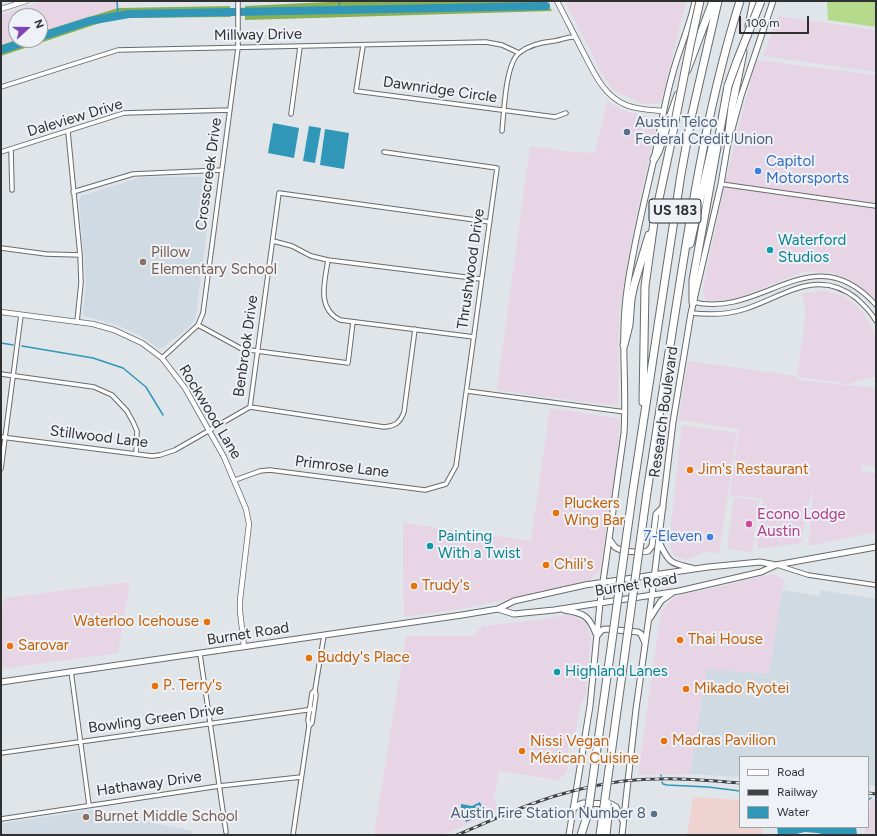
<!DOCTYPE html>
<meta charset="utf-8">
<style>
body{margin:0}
#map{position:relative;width:877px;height:836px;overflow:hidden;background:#e0e5e9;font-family:Figtree,sans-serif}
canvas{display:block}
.frame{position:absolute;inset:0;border:2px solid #2f3032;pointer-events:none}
.legend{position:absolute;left:739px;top:756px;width:130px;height:72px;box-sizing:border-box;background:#eef2f6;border:1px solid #a2a4a8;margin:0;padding:5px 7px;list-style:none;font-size:12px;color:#2f3032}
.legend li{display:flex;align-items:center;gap:8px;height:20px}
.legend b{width:20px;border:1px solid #a2a4a8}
.north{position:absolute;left:8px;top:8px;width:40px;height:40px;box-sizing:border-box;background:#eef2f6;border:1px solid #a2a4a8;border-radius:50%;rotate:69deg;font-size:11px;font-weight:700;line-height:16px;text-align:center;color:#2f3032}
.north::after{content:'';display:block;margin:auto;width:14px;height:18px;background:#8142b7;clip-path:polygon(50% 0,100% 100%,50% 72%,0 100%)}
.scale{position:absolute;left:739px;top:16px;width:70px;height:18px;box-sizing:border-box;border:2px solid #2f3032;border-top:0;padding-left:5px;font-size:12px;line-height:14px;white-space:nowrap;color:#2f3032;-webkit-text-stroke:3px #eef2f6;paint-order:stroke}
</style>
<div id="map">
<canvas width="877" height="836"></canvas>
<div class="frame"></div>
<ul class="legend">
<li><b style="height:5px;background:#fff"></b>Road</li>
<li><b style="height:5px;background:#424346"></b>Railway</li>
<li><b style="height:11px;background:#3097b8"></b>Water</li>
</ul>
<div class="north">N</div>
<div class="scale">100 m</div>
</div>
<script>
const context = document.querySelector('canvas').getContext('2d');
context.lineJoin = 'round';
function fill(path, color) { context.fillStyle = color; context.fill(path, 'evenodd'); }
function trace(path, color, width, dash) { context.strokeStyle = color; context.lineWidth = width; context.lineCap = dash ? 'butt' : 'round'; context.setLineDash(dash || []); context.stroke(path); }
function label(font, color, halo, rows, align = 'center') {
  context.font = font + ' Figtree,sans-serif'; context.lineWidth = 4; context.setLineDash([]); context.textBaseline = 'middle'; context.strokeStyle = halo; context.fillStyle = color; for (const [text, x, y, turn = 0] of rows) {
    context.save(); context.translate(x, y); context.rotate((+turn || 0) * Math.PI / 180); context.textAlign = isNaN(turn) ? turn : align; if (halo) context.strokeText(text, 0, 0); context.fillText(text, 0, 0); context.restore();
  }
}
const commercial = new Path2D(`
 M42 1H116L118 8 40 32V16H16V40L1 45V15Z
 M565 1H686L661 102 655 104H642L613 90 601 72Z
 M778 16 876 30V72L763 56Z
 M756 60 876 75V299L854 282 831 272 805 271 735 299 712 301 705 299 703 292 704 284 726 179Z
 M607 101 622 110 657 119 629 251 619 315 618 406 547 397 497 390 530 146 572 152 595 153Z
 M824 291 844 296 861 310 872 327 876 338V376L848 384 797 377 806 314 802 293Z
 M688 361 796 376 797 380 876 388V467L862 465V471L876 473V532L808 546 814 489 808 504 801 543 758 549 756 536 762 512 763 499 730 495 739 429 679 420Z
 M550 408 620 419 616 463 600 570 589 581 466 608 404 617 403 523 531 541Z
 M682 425 737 433 719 553 703 552 686 560 674 555 669 542Z
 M734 497 759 501 752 552 727 549Z
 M773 574 784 580 769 674 707 669 690 774 638 775 661 611 674 597Z
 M130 582 118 653 1 669V619L4 598Z
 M565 615 575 616 586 623 591 638 586 695 580 706 576 731 569 736 567 772 558 780 499 771 494 798 499 811 442 835H374L406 636H474L482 626 538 620Z
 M872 800 876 801V835H864L866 827H868V819Z`);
const industrial = new Path2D(`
 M693 797 740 800V827H763L762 835H687Z`);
const built = new Path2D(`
 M142 177H214L196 315 193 322 189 327 165 346 159 349 141 336 117 325 84 316 83 314 86 283 79 201 81 196Z
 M782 590 819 596 820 590 876 599V786L868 785V757H740V777L690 774 707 669 769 674Z
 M91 810 192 831V835H1V825L5 823Z`);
const green = new Path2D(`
 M827 1H876V27L828 20Z`);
const forest = new Path2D(`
 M349 1C403 1 458 2 512 2 523 2 535 1 546 1L552 11 245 20V6Z
 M230 6 231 17 123 18 100 23 1 56V45L16 40H40V32L118 8Z`);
const water = new Path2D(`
 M273 123 299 128 294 158 268 153Z
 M309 126 321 128 315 163 303 161Z
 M325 129 349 133 344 169 320 165Z
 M480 802 485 814 466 822 461 809V804L472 806Z
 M777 827H856L857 835H828L817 833 805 832 792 835H778Z`);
const stream = new Path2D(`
 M117 1 118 16
 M339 1 340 10
 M1 343 13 345
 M22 346 93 358 123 368 146 387 163 415
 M661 775V776
 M662 782 663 784 667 785 708 787 740 791
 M868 800 871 798`);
const river = new Path2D(`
 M40 37 89 21 129 14 546 6
 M1 50 31 40`);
const minor = new Path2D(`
 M363 46 356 91 555 117 566 113
 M1 87 118 50 486 42 502 45 519 53
 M291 114 300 47
 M502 131C504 113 505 65 519 53 529 45 542 42 554 41 562 40 568 36 575 37
 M68 132 80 255 81 283 77 322
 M11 150 12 190
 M1 152 124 113 230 110
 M721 184 876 206
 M73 192 133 174 222 170
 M273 241 292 246 311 256 328 260 481 279
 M1 248 46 254 80 255
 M328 260C325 281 316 308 340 320L474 337
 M693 302C763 319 812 234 876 305
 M691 313C709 315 727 315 745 309 783 297 817 267 856 298 864 305 871 312 876 321
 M198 325 242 349 348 363 353 322
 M162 358 198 325 203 313 238 48V1
 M1 374 94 387 112 395 127 411 133 422 137 431 136 454
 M467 391 625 412
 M250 407 279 193 490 222
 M1 437 152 456 160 455 175 450 250 407 384 427C395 426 400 423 404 412L415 329
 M1 469 21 315
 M235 480 260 471 270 470 425 490 446 484 456 466 497 168 384 152
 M777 565 808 575 876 585
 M200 654 226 832
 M71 671 89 805
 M309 726 312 723 316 695 315 690 324 635
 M1 753 314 709
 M1 819 219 786 301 777
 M293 835 309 726 308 720 312 693 315 690`);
const tertiary = new Path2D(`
 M557 1C565 17 573 32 581 48 593 70 602 95 626 105 638 110 651 110 663 111
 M1 9 26 1
 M1 312 93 324 114 330 142 343 162 358 185 388 224 457 246 509 249 524 240 600V611L244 647`);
const secondary = new Path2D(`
 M732 129 741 96 773 1
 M609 539C611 541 613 545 615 547 621 552 641 553 648 551L652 546 656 514 663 507
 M659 542C669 563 670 563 692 568
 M498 609 514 614 554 610 679 591 761 572 776 565 876 547
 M564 610C583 613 589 615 596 634
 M650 618 661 601 672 593
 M597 636 602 630 606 629 638 632 641 634 645 643
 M1 682 462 615 498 609 514 601 585 585 708 567 760 562 776 565
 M572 810 578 805 583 803 611 804 616 807 623 821
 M569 835 590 706 600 603 624 433C627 385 620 337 627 290 633 246 644 203 654 159 660 132 664 104 672 76 678 51 690 27 695 1
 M622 835 636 709 652 595 673 422 691 313 721 184 729 137`);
const motorway = new Path2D(`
 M749 26 754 1
 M687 70 713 1
 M728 140 732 107 743 52
 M654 159 658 152 678 95
 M690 244 713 143
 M693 302V280L728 86
 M624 345 629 325 631 299 634 285 649 235
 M643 402 645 286 654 222 669 152
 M633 490 681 174 692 114 718 1
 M647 492C658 422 669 352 680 282 695 187 711 93 740 1
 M581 835 588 813`);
const rail = new Path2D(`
 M868 793 876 794
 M457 835C491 821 525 804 562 794 593 785 626 779 658 779 685 778 713 781 740 783`);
const motorwayBridge = new Path2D(`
 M728 86 737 61 761 1
 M669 152 690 46 700 1
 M588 813 633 490
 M600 835 647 492
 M606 835 608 816 607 803`);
const markers = [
 [627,132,4,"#5c6f8a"],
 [758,171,4,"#3f7fe0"],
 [770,250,4,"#0f9aa8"],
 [143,262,4,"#8d6e63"],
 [690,470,4,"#e8710a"],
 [556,513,4,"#e8710a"],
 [749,524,4,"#d1479c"],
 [710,537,4,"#3f7fe0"],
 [430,546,4,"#0f9aa8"],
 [546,565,4,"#e8710a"],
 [414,586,4,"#e8710a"],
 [207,622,4,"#e8710a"],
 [680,640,4,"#e8710a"],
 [10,646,4,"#e8710a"],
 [309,658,4,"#e8710a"],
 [557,672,4,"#0f9aa8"],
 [155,686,4,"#e8710a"],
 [686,689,4,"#e8710a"],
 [664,741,4,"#e8710a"],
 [522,751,4,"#e8710a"],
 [654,814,4,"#5c6f8a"],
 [86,817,4,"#8d6e63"]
];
const shields = [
 [675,211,52]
];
const shieldNames = [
 ["US 183",675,211]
];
const streetNames = [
 ["Millway Drive",258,35,-1],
 ["Dawnridge Circle",440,90,8],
 ["Daleview Drive",75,118,-17],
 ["Crosscreek Drive",209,174,-82],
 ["Thrushwood Drive",471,269,-82],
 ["Benbrook Drive",246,346,-82],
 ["Rockwood Lane",210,412,59],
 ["Research Boulevard",664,412,-82],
 ["Stillwood Lane",99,437,7],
 ["Primrose Lane",342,467,7],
 ["Burnet Road",636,585,-9],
 ["Burnet Road",248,634,-9],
 ["Bowling Green Drive",156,719,-8],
 ["Hathaway Drive",149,784,-8]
];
const serviceNames = [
 ["Austin Telco",635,123],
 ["Federal Credit Union",635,140],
 ["Austin Fire Station Number 8",646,814,"right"]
];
const shopNames = [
 ["Capitol",766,162],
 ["Motorsports",766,179],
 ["7-Eleven",702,537,"right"]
];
const cultureNames = [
 ["Waterford",778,241],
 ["Studios",778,258],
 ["Painting",438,537],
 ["With a Twist",438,554],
 ["Highland Lanes",565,672]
];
const educationNames = [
 ["Pillow",151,253],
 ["Elementary School",151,270],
 ["Burnet Middle School",94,817]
];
const foodNames = [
 ["Jim's Restaurant",698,470],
 ["Pluckers",564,504],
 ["Wing Bar",564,521],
 ["Chili's",554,565],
 ["Trudy's",422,586],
 ["Waterloo Icehouse",199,622,"right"],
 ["Thai House",688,640],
 ["Sarovar",18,646],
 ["Buddy's Place",317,658],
 ["P. Terry's",163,686],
 ["Mikado Ryotei",694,689],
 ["Madras Pavilion",672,741],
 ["Nissi Vegan",530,742],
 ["Méxican Cuisine",530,759]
];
const hotelNames = [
 ["Econo Lodge",757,515],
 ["Austin",757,532]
];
fill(commercial, '#e7d4e4');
fill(industrial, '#eed3d1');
fill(built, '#cfdae3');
fill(green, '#b6da8b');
fill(forest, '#89b054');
fill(water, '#3097b8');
trace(stream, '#3097b8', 1.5);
trace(river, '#3097b8', 8);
trace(minor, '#676b6f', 5.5);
trace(tertiary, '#676b6f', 6);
trace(secondary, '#676b6f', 7);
trace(motorway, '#676b6f', 9);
trace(minor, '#fff', 3.5);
trace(tertiary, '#fff', 4.5);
trace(secondary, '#fff', 5);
trace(motorway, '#fff', 7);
trace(rail, '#424346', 3);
trace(rail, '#eef2f6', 1.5, [4.5]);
trace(motorwayBridge, '#676b6f', 9, []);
trace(motorwayBridge, '#fff', 7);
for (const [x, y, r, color] of markers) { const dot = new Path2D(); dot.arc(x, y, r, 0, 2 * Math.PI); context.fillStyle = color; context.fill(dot); trace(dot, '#eef2f6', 1.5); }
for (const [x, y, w] of shields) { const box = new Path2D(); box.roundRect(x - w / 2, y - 12, w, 24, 3); context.fillStyle = '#eef2f6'; context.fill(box); trace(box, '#2f3032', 1); }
label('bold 14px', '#2f3032', null, shieldNames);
label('15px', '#2f3032', '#eef2f6', streetNames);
label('15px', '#4e5e75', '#eef2f6', serviceNames, 'left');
label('15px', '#366cbe', '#eef2f6', shopNames, 'left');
label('15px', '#0d838f', '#eef2f6', cultureNames, 'left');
label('15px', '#785e54', '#eef2f6', educationNames, 'left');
label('15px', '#c56008', '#eef2f6', foodNames, 'left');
label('15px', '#b23c85', '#eef2f6', hotelNames, 'left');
</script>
